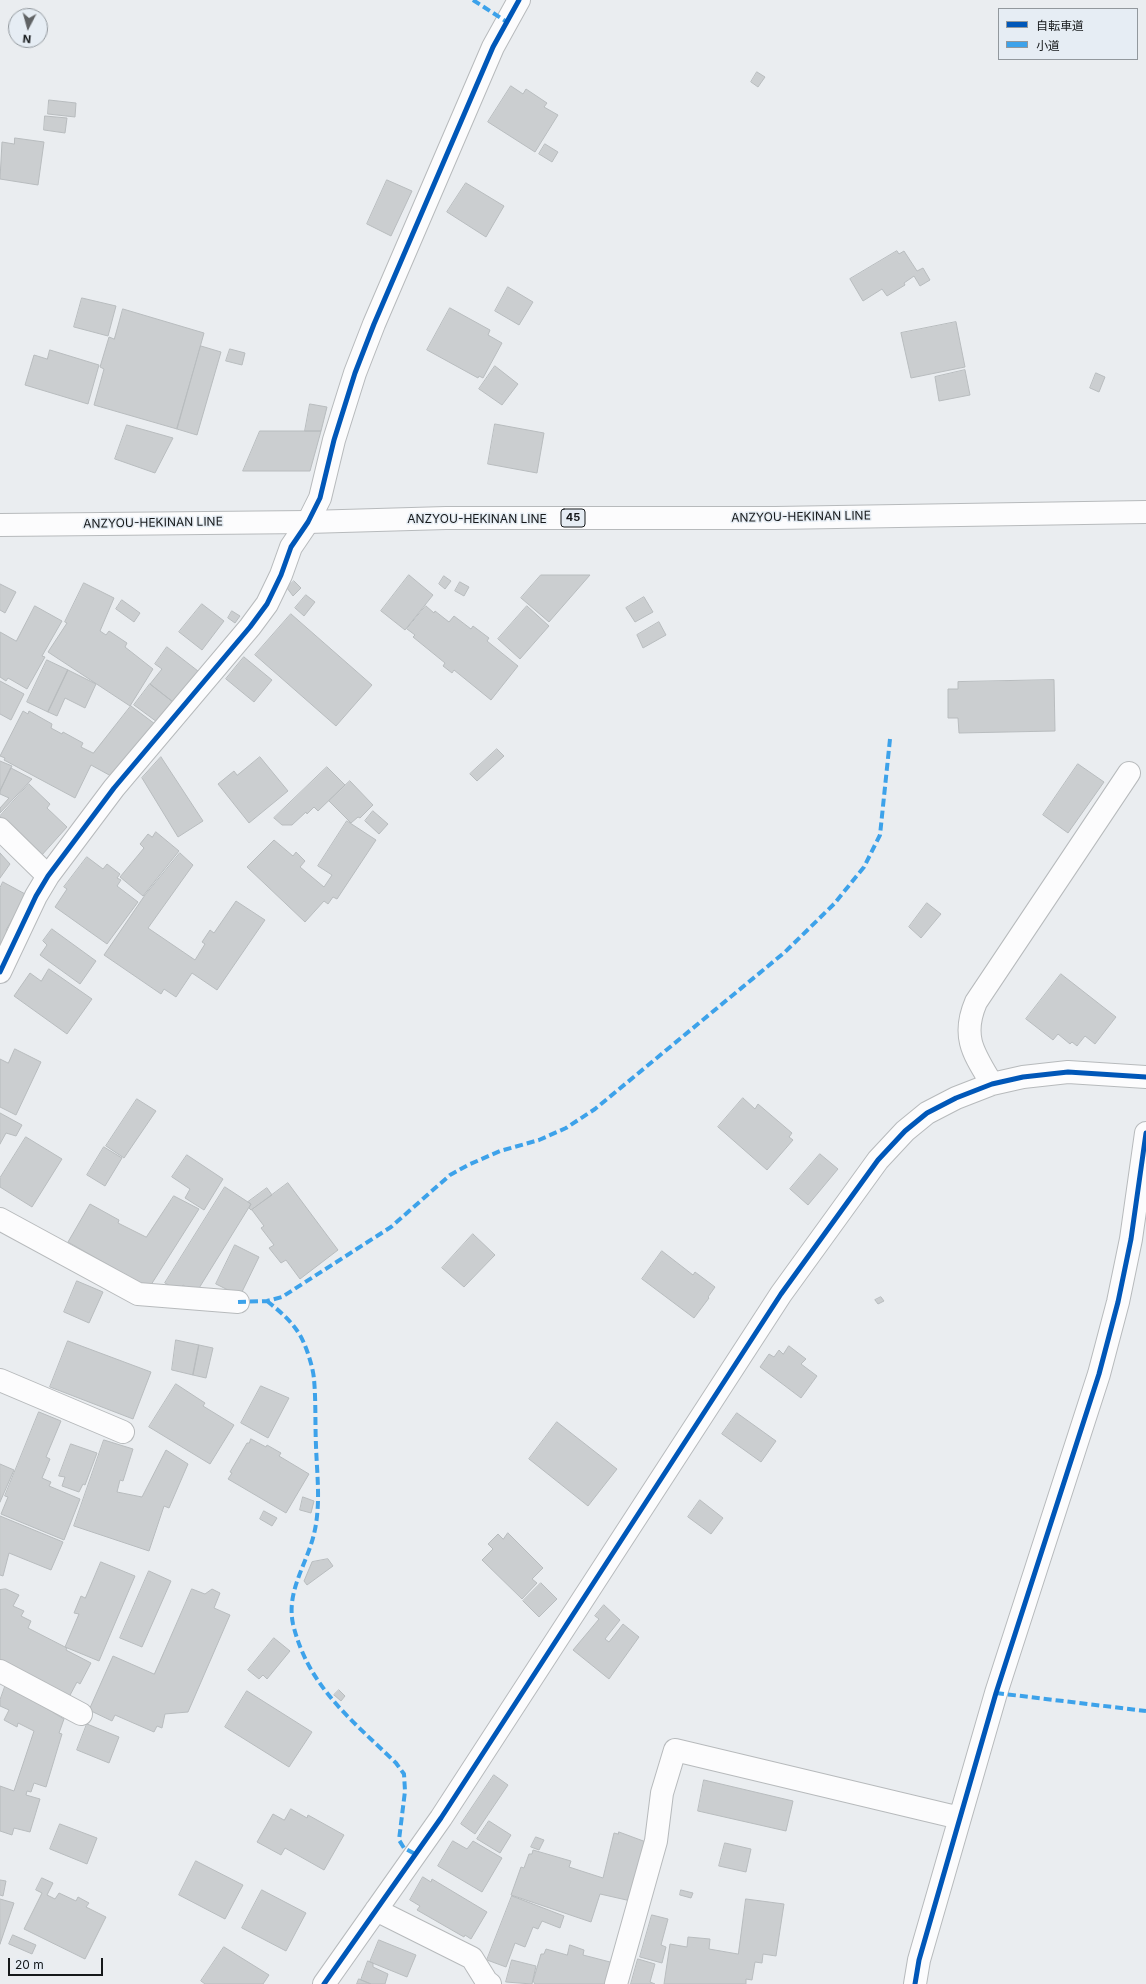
<!DOCTYPE html>
<meta charset="utf-8">
<style>
body{margin:0}
#map{position:relative;width:1146px;height:1984px;overflow:hidden;background:#eaedf0;font-family:Inter,"Noto Sans JP",sans-serif}
canvas{display:block}
.legend{position:absolute;left:998px;top:8px;width:140px;height:52px;box-sizing:border-box;background:#e6edf4;border:1px solid #92989d;margin:0;padding:5px 7px;list-style:none;font-size:12px;color:#15181a}
.legend li{display:flex;align-items:center;gap:8px;height:20px}
.legend b{width:20px;border:1px solid #92989d}
.north{position:absolute;left:8px;top:8px;width:40px;height:40px;box-sizing:border-box;background:#e6edf4;border:1px solid #92989d;border-radius:50%;rotate:186deg;font-size:11px;font-weight:700;line-height:16px;text-align:center;color:#15181a}
.north::after{content:'';display:block;margin:auto;width:14px;height:18px;background:#606365;clip-path:polygon(50% 0,100% 100%,50% 72%,0 100%)}
.scale{position:absolute;left:8px;top:1958px;width:95px;height:18px;box-sizing:border-box;border:2px solid #15181a;border-top:0;padding-left:5px;font-size:12px;line-height:14px;white-space:nowrap;color:#15181a;-webkit-text-stroke:3px #e6edf4;paint-order:stroke}
</style>
<div id="map">
<canvas width="1146" height="1984"></canvas>
<ul class="legend">
<li><b style="height:5px;background:#0057b8"></b>自転車道</li>
<li><b style="height:5px;background:#3da2ea"></b>小道</li>
</ul>
<div class="north">N</div>
<div class="scale">20 m</div>
</div>
<script>
const context = document.querySelector('canvas').getContext('2d');
context.lineJoin = 'round';
function fill(path, color) { context.fillStyle = color; context.fill(path, 'evenodd'); }
function trace(path, color, width, dash) { context.strokeStyle = color; context.lineWidth = width; context.lineCap = dash ? 'butt' : 'round'; context.setLineDash(dash || []); context.stroke(path); }
function label(font, color, halo, rows, align = 'center') {
  context.font = font + ' Inter,sans-serif'; context.lineWidth = 3; context.setLineDash([]); context.textBaseline = 'middle'; context.strokeStyle = halo; context.fillStyle = color; for (const [text, x, y, turn = 0] of rows) {
    context.save(); context.translate(x, y); context.rotate((+turn || 0) * Math.PI / 180); context.textAlign = isNaN(turn) ? turn : align; if (halo) context.strokeText(text, 0, 0); context.fillText(text, 0, 0); context.restore();
  }
}
const building = new Path2D(`
 M757 72 765 77 758 87 751 82Z
 M511 86 523 94 526 89 547 103 544 107 558 115 535 152 488 122Z
 M49 100 76 103 75 117 48 114Z
 M45 116 67 118 65 133 44 130Z
 M15 138 44 142 38 185 0 179 2 142 14 144Z
 M545 144 558 152 552 162 539 154Z
 M387 180 412 191 391 236 367 224Z
 M466 183 504 206 486 237 447 212Z
 M897 251 899 254 904 251 917 271 923 268 930 280 920 286 914 276 904 283 905 285 887 296 882 289 863 301 850 279Z
 M508 287 533 302 519 325 495 311Z
 M82 298 116 306 108 336 74 327Z
 M450 308 490 330 488 335 502 343 483 378 479 376 478 378 427 350Z
 M123 309 204 333 177 429 94 405 104 369 100 367 109 337 114 339Z
 M956 322 965 367 911 378 901 333Z
 M201 346 221 352 197 435 177 429Z
 M230 349 245 353 242 365 226 361Z
 M50 350 99 365 88 404 25 385 34 355 47 359Z
 M495 366 518 384 502 405 479 389Z
 M965 370 970 395 939 401 935 377Z
 M1096 373 1105 377 1099 392 1090 388Z
 M310 404 327 407 321 431H305Z
 M495 424 544 433 537 473 488 464Z
 M127 425 173 438 155 473 115 459Z
 M260 431H321L310 471H243Z
 M409 575 433 595 405 630 381 611Z
 M541 575H590L549 622 521 598Z
 M444 576 451 581 445 589 439 584Z
 M294 581 301 588 293 596 287 588Z
 M460 582 469 587 464 596 455 591Z
 M84 583 114 598 100 631 106 635 109 631 127 643 125 647 153 669 130 706 48 652 67 623 65 622Z
 M0 584 16 592 5 613 0 610Z
 M306 595 315 602 304 616 295 608Z
 M644 597 653 612 635 622 626 608Z
 M122 600 140 613 134 622 116 609Z
 M202 604 224 621 202 650 179 632Z
 M35 606 62 621 42 656 45 657 27 689 8 678 6 681 0 677V632L16 641Z
 M426 606 434 613 435 611 449 622 454 616 471 629 473 626 489 638 487 641 518 666 491 700 454 670 452 673 443 666 445 663 413 637 415 635 407 629Z
 M527 606 549 626 520 659 498 639Z
 M232 611 240 616 235 623 228 618Z
 M291 614 372 685 336 726 255 655Z
 M659 622 666 635 643 648 637 635Z
 M167 647 198 671 173 702 150 684 162 669 155 664Z
 M244 657 272 680 254 702 226 679Z
 M47 660 68 670 48 712 27 702Z
 M68 670 96 684 85 708 65 698 57 716 48 712Z
 M1054 680 1055 731 959 733 958 718H948V689H958V682Z
 M0 681 24 694 11 720 0 714Z
 M150 684 173 702 157 722 134 705Z
 M131 706 155 724 111 776 91 765 75 798 4 760 5 758 0 756 23 711 28 714 29 711 52 724 51 728 62 734 63 732 83 743 81 747 93 753Z
 M497 749 504 756 477 781 470 774Z
 M161 757 203 821 178 837 142 778Z
 M260 757 288 791 249 823 218 784 234 771 237 775Z
 M0 761 12 766 0 791Z
 M1078 764 1104 782 1068 833 1043 815Z
 M327 767 345 785 318 811 314 807 307 814 306 812 292 825H282L274 818Z
 M11 768 32 779 0 813V808L9 798 0 794V791Z
 M350 781 373 805 360 818 358 817 351 823 329 801Z
 M29 784 50 804 47 808 67 827 41 856 0 819V816Z
 M373 811 388 824 379 834 365 821Z
 M347 821 376 840 337 899 333 897 328 904 324 901 305 922 247 867 274 840 293 856 296 852 305 861 300 867 324 887 332 875 318 866Z
 M156 832 179 851 143 896 120 877 144 848 140 844 148 834 152 837Z
 M0 853 10 864 0 878Z
 M180 853 193 865 148 928 195 960 205 944 202 942 210 930 214 933 236 901 265 920 217 990 192 973 176 997 164 989 161 994 104 955 145 895Z
 M87 857 103 869 107 864 120 874 117 878 121 880 117 886 138 902 107 944 55 907 67 889 64 887Z
 M3 882 27 895 6 930 9 932 0 947V888Z
 M927 903 941 914 921 938 909 927Z
 M52 929 96 961 80 984 40 955 47 945 43 941Z
 M49 969 92 999 67 1034 14 996 30 973 41 981Z
 M1061 974 1116 1017 1095 1044 1085 1036 1077 1046 1072 1042 1070 1044 1058 1034 1053 1040 1026 1019Z
 M15 1049 41 1062 16 1115 0 1107V1059L8 1063Z
 M743 1098 755 1109 758 1104 792 1133 789 1137 793 1140 767 1170 718 1127Z
 M137 1099 156 1111 124 1158 106 1146Z
 M0 1113 22 1125 16 1136 6 1133 0 1144Z
 M26 1137 62 1159 32 1207 0 1187V1178Z
 M104 1147 122 1158 105 1186 87 1175Z
 M820 1154 838 1169 808 1205 790 1189Z
 M187 1155 223 1179 204 1210 185 1198 190 1189 172 1177Z
 M288 1183 338 1250 300 1279 286 1260 281 1263 269 1248 274 1245 261 1228 264 1226 252 1210Z
 M225 1187 251 1204 196 1293 183 1285 179 1291 165 1283Z
 M267 1188 272 1195 251 1210 249 1208 251 1204 248 1202Z
 M174 1196 199 1209 149 1288 68 1242 90 1204 119 1220 118 1223 146 1237Z
 M473 1234 495 1255 464 1287 442 1268Z
 M235 1245 259 1257 240 1296 216 1284Z
 M662 1251 693 1275 695 1272 715 1287 708 1297 709 1298 694 1318 642 1279Z
 M77 1281 103 1292 89 1323 64 1312Z
 M881 1297 884 1301 878 1304 875 1300Z
 M176 1340 199 1345 193 1375 172 1370Z
 M68 1341 151 1372 133 1419 50 1387Z
 M199 1345 213 1348 206 1378 193 1375Z
 M789 1346 806 1359 801 1364 817 1376 801 1398 760 1367 769 1354 774 1357 779 1350 783 1354Z
 M176 1384 205 1403 203 1406 234 1425 210 1464 149 1427Z
 M261 1386 289 1398 268 1438 241 1423Z
 M39 1412 61 1421 46 1457 50 1459 42 1478 51 1482 49 1486 80 1499 64 1540 1 1514 8 1497 5 1496Z
 M737 1413 776 1441 761 1462 722 1434Z
 M557 1422 617 1469 588 1506 529 1459Z
 M251 1439 266 1447 267 1445 281 1453 279 1456 309 1474 286 1513 228 1479 232 1473 230 1472 247 1443H249Z
 M104 1440 133 1449 123 1481 120 1480 117 1492 142 1497 166 1450 188 1464 169 1508 164 1506 149 1551 74 1526Z
 M71 1444 97 1453 85 1485 83 1484 79 1492 62 1486 65 1477 59 1476Z
 M0 1464 14 1470 0 1502Z
 M303 1497 314 1501 311 1513 300 1510Z
 M700 1500 723 1518 711 1534 688 1517Z
 M264 1511 277 1518 272 1526 260 1519Z
 M0 1516 63 1542 51 1570 9 1553 3 1576 0 1575Z
 M508 1533 543 1568 532 1579 537 1583 522 1599 482 1560 493 1549 488 1544 498 1534 503 1539Z
 M328 1559 333 1566 307 1585 304 1581 312 1562Z
 M101 1562 135 1576 99 1661 65 1647 79 1614 74 1613 81 1596 85 1598Z
 M149 1571 171 1581 142 1647 120 1638Z
 M541 1583 557 1599 539 1617 523 1601Z
 M6 1589 19 1595 13 1606 24 1611 21 1616 31 1621 28 1628 67 1648 66 1650 91 1663 80 1684 77 1682 68 1699 0 1664V1590Z
 M192 1589 205 1594 212 1589 220 1593 214 1608 230 1615 188 1712 165 1714 162 1728 157 1726 154 1732 115 1715 112 1721 89 1710 113 1656 154 1674Z
 M604 1605 620 1620 605 1639 609 1642 623 1624 639 1637 609 1679 573 1650 599 1619 595 1616Z
 M274 1638 290 1651 267 1679 263 1675 259 1679 248 1670Z
 M6 1684 64 1719 59 1733 62 1734 46 1787 34 1783 31 1792 27 1791 26 1795 40 1799 30 1832 14 1828 12 1835 0 1831V1786L14 1791 34 1731 18 1723 17 1727 4 1720 9 1710 0 1706V1700Z
 M339 1690 345 1696 341 1701 334 1695Z
 M247 1691 312 1732 289 1767 225 1727Z
 M87 1724 119 1737 109 1763 77 1750Z
 M494 1775 508 1785 475 1834 461 1824Z
 M704 1780 793 1801 786 1831 698 1811Z
 M291 1809 307 1818 308 1815 344 1835 324 1870 285 1848 281 1855 257 1842 273 1814 284 1820Z
 M489 1821 511 1835 500 1853 477 1839Z
 M60 1824 97 1838 87 1864 50 1849Z
 M619 1832 646 1842 631 1901 600 1894 591 1922 511 1895 521 1867 524 1868 529 1854H532L533 1850 571 1861 569 1867 603 1878 614 1833 618 1834Z
 M536 1837 544 1840 539 1850 531 1847Z
 M453 1841 467 1849 473 1841 502 1858 482 1892 438 1866Z
 M725 1843 751 1849 746 1872 719 1866Z
 M196 1861 243 1885 225 1919 179 1895Z
 M423 1877 431 1882 432 1879 487 1912 471 1939 465 1935 464 1937 417 1910 420 1906 410 1900Z
 M42 1878 53 1883 47 1895 55 1899 59 1893 76 1901 78 1897 89 1903 86 1907 106 1917 85 1959 24 1929 42 1893 36 1890Z
 M0 1880 6 1881 3 1896 0 1895Z
 M262 1890 306 1913 286 1951 242 1928Z
 M681 1890 693 1893 691 1898 680 1895Z
 M512 1896 564 1916 560 1928 542 1921 538 1929 533 1927 525 1947 515 1943 506 1967 487 1960Z
 M0 1899 14 1903 0 1944Z
 M746 1899 784 1904 776 1956 763 1954 762 1963 755 1962 752 1980 746 1979V1984H664L670 1944 687 1947 688 1937 710 1939 709 1949 738 1954Z
 M652 1915 668 1919 661 1945 666 1947 662 1963 640 1957Z
 M13 1935 36 1945 32 1954 9 1944Z
 M379 1940 416 1955 407 1977 370 1962Z
 M570 1945 584 1950 583 1955 614 1963 608 1984H535L533 1981 541 1954H544L546 1949 567 1955Z
 M224 1947 269 1975 263 1984H205L201 1981Z
 M638 1959 655 1964 650 1982 655 1984H631Z
 M512 1960 536 1966 532 1984 506 1982Z
 M368 1961 373 1963V1967L388 1974 385 1984H371L361 1980Z
 M359 1979 371 1984H357Z`);
const minor = new Path2D(`
 M0 829 48 876
 M0 972 36 896 48 876 114 788 250 627 267 604 281 575 291 547 308 522 320 498 334 440 355 373 374 324 493 47 519 0
 M992 1084C974 1054 961 1037 976 1002L1129 773
 M0 1219 138 1294 238 1302
 M0 1380 123 1432
 M0 1671 81 1714
 M376 1910 472 1958 487 1982 490 1984
 M324 1984 441 1818 781 1294 878 1160 905 1131 927 1113 956 1098 992 1084 1023 1077 1068 1072 1146 1077
 M616 1984 656 1841 662 1793 675 1750 960 1818
 M915 1984 919 1960 996 1693 1099 1374 1118 1302 1131 1239 1146 1133`);
const major = new Path2D(`
 M0 525 308 522 446 518H775L1146 512`);
const quiet = new Path2D(`
 M473 0 507 22
 M267 1301C282 1313 295 1324 303 1341 308 1352 313 1368 314 1379 316 1401 315 1424 316 1446 317 1475 321 1505 314 1534 307 1564 286 1591 293 1624 308 1687 352 1720 396 1763L404 1774 405 1791 399 1840 404 1848 415 1854
 M238 1302 267 1301 282 1297 391 1227 450 1175 468 1165 500 1151 539 1140 566 1128 595 1109 785 952 834 904 864 867 880 835 890 739
 M996 1693 1146 1711`);
const cycleway = new Path2D(`
 M0 972 36 896 48 876 114 788 250 627 267 604 281 575 291 547 308 522 320 498 334 440 355 373 374 324 493 47 519 0
 M324 1984 441 1818 781 1294 878 1160 905 1131 927 1113 956 1098 992 1084 1023 1077 1068 1072 1146 1077
 M915 1984 919 1960 996 1693 1099 1374 1118 1302 1131 1239 1146 1133`);
const shields = [
 [573,518,24]
];
const shieldNames = [
 ["45",573,518]
];
const streetNames = [
 ["ANZYOU-HEKINAN LINE",801,517,-1],
 ["ANZYOU-HEKINAN LINE",477,519],
 ["ANZYOU-HEKINAN LINE",153,523,-1]
];
fill(building, '#cbced0');
trace(building, '#b8bcbe', 1);
trace(minor, '#b7babc', 24);
trace(major, '#b7babc', 24);
trace(minor, '#fcfcfd', 22);
trace(major, '#fcfcfd', 22);
trace(quiet, '#3da2ea', 4, [8, 4]);
trace(cycleway, '#0057b8', 5);
for (const [x, y, w] of shields) { const box = new Path2D(); box.roundRect(x - w / 2, y - 9, w, 18, 3); context.fillStyle = '#e6edf4'; context.fill(box); trace(box, '#15181a', 1); }
label('bold 11px', '#15181a', null, shieldNames);
label('12px', '#15181a', '#e6edf4', streetNames);
</script>
